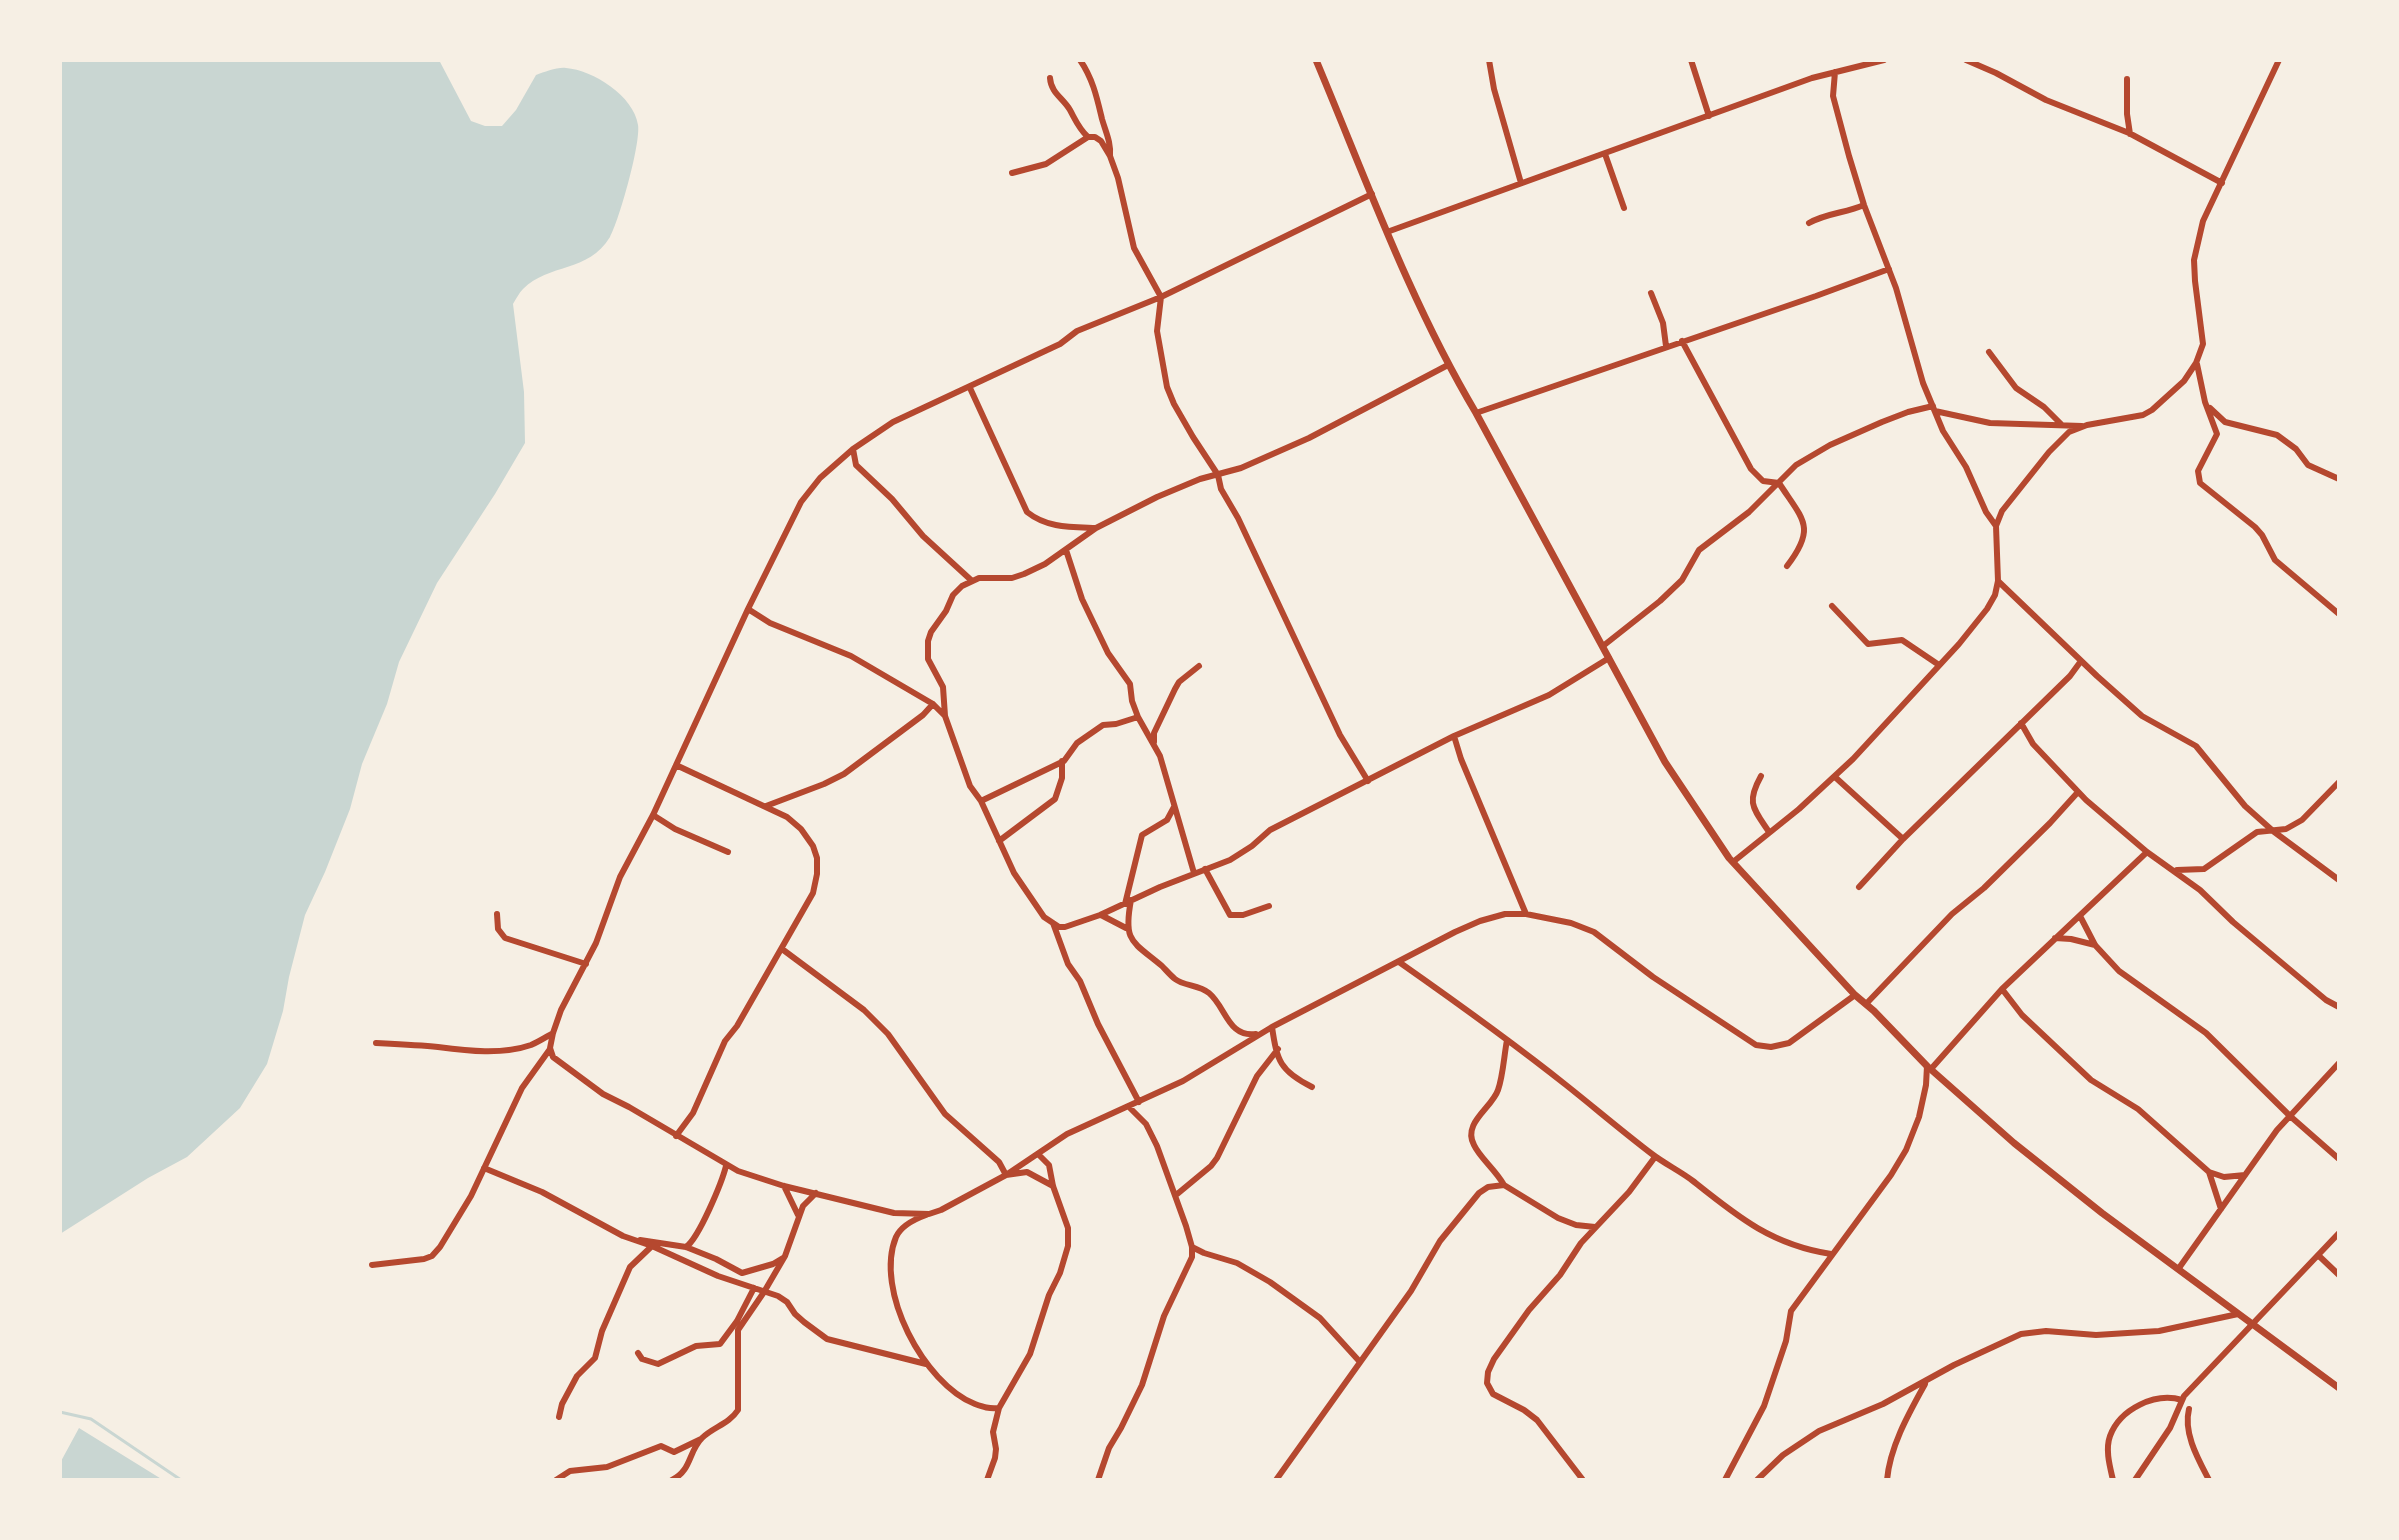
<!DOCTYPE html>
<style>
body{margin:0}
#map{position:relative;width:2399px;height:1540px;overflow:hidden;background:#f6efe4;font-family:Raleway,sans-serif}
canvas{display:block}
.frame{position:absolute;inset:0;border:62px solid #f6efe4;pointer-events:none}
</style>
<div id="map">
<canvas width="2399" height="1540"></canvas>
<div class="frame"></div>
</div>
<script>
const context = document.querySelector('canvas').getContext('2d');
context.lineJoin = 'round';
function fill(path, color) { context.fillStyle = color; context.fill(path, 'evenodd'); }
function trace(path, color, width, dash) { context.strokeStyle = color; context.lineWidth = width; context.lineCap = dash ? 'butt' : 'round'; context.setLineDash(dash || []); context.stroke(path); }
const water = new Path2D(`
 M60 60H439L471 121 485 126H502L516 110 536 75C545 72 557 67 566 68 593 70 634 96 638 125 641 143 619 221 610 237 588 273 549 263 523 289 519 293 516 299 513 304L524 392 525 443 495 494 437 583 399 662 387 704 362 764 350 809 325 872 305 915 289 977 283 1011 267 1064 240 1108 187 1157 148 1178 60 1234Z
 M79 1428 163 1480H60V1463Z`);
const stream = new Path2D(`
 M60 1412 91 1419 181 1480`);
const minor = new Path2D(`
 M1080 60C1093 79 1097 98 1102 119 1106 133 1111 142 1110 156
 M1489 60 1494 89 1521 183
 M1691 60 1709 116
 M1966 60 1996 73 2046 100 2129 133 2222 183
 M1835 72 1833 96 1849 156 1864 205 1896 288 1923 383 1943 431 1966 467 1986 512 1996 526
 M1050 78C1051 93 1063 98 1070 110 1076 121 1079 129 1088 137
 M2127 79V114L2130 134
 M1605 154 1624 208
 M1012 173 1046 164 1088 137H1095L1101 141 1110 156 1118 178 1134 248 1161 297 1157 331 1167 387 1174 404 1193 437 1218 475 1221 489 1238 518 1340 735 1368 781
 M1372 194 1161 297 1077 331 1060 344 893 422 853 449 820 478 801 502 748 609 653 815 620 877 596 943 561 1010 553 1033 550 1048 553 1057 603 1094 629 1107 738 1171 784 1186 894 1213 929 1214 941 1210 1006 1175 1067 1134 1183 1081 1272 1027 1455 932 1480 921 1505 914H1526L1571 923 1594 932 1653 977 1756 1045 1771 1047 1789 1043 1855 995
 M1809 223C1826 213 1846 213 1864 205
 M1387 232 1812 78 1884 60
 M1651 293 1663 323 1666 346
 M1682 341 1751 469 1763 481 1779 483C1803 520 1817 527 1787 566
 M1989 352 2016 388 2044 407 2062 425
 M2197 364 2205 402 2217 434 2198 471 2200 483 2255 527 2262 535 2275 560 2339 614
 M970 388 1027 512C1047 528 1070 527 1096 528
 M2210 408 2225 422 2277 435 2296 449 2308 465 2339 479
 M1935 411 1990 423 2082 426
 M1476 413 1816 296 1889 269
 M853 449 856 465 892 499 923 536 971 580
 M1066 550 1082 599 1108 653 1130 684 1132 701 1138 717 1160 756 1194 873
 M1998 581 2097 676 2142 716 2196 746 2245 806 2273 831 2339 880
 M1832 606 1868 644 1902 640 1939 665
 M748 609 770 623 851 656 933 704 945 716 970 786 981 801 1014 873 1044 917 1059 927H1065L1100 915 1160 887 1230 860 1252 846 1270 830 1454 736 1549 695 1609 658
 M1603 646 1660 601 1682 580 1699 550 1749 512 1796 465 1830 445 1882 422 1908 412 1933 406
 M945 716 943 687 928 659V641L931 632 946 611 953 595 962 586 979 578H1012L1024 574 1045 564 1096 528 1157 497 1200 479 1241 468 1309 438 1448 365
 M2021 723 2033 744 2086 800 2147 852 2200 890 2233 922 2326 1000 2339 1007
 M1454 736 1461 759 1526 914
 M1154 742V733L1175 689 1179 682 1199 666
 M676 765 787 817 801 829 813 846 817 858V874L813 893 737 1026 725 1041 693 1113 676 1136
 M1761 776C1746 803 1753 808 1769 832
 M1835 777 1903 839
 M981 801 1064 761 1077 743 1103 725 1116 724 1138 717
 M766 806 824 784 844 774 923 715 933 704
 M653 815 675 829 728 852
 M999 841 1055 799 1062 778V761
 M1733 862 1799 809 1853 759 1959 644 1987 609 1995 595 1998 581 1996 526 2002 511 2049 452 2069 432 2087 425 2143 415 2152 410 2184 381 2196 363 2203 344 2195 281 2194 260 2203 221 2279 60
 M1205 869 1230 915H1243L1269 906
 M2177 870 2204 869 2257 832 2286 829 2302 820 2339 782
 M1859 887 1903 839 2070 676 2081 661
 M1131 900C1123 942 1132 941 1162 966 1166 970 1170 975 1175 979 1184 986 1199 985 1209 993 1226 1007 1228 1038 1256 1034
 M1125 904 1142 835 1167 820 1174 807
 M497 914 498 929 505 938 586 964
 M1101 915 1126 928
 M2080 916 2095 945 2119 971 2206 1033 2290 1116 2339 1159
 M1053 923 1068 964 1080 981 1098 1024 1139 1102
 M2055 938 2071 939 2095 945
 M782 949 864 1010 888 1034 945 1114 999 1162 1006 1175 1027 1172 1053 1186
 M1399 962C1456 1002 1512 1042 1566 1085 1595 1108 1623 1132 1652 1154 1665 1164 1680 1171 1693 1181 1738 1217 1772 1245 1831 1254
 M2002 989 2022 1015 2091 1080 2138 1109 2209 1172 2224 1177 2245 1175
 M1866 1004 1952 914 1984 888 2050 823 2078 792
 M1272 1027C1277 1061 1280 1071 1312 1087
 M376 1043C396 1044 418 1045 438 1047 468 1051 502 1055 531 1045 538 1042 546 1037 553 1033
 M1931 1069 2002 989 2147 852
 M484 1168 542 1192 623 1236 652 1246 718 1276 778 1296 787 1302 795 1314 804 1322 827 1339 926 1364
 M2209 1172 2221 1209
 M1504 1185C1495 1169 1480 1158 1474 1145 1462 1123 1492 1108 1498 1090 1503 1076 1504 1056 1507 1040
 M784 1186 798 1215
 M1176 1195 1211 1166 1217 1158 1257 1076 1278 1049
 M926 1215C915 1219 901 1226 896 1237 874 1290 924 1384 975 1404 983 1407 989 1409 999 1408
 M640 1240 686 1247 716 1259 742 1273 773 1264 783 1258
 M686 1247C699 1238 722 1182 726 1166
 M1192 1247 1204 1253 1237 1263 1270 1282 1320 1318 1360 1362
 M2318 1255 2339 1275
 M372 1265 424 1259 432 1256 440 1247 471 1196 522 1088 550 1049
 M2179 1268 2277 1130 2339 1063
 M638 1353 642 1359 658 1364 696 1346 720 1344 737 1321 754 1288
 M2189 1409C2183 1433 2198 1459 2209 1480
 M559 1417 562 1404 577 1376 595 1358 602 1331 630 1267 652 1246
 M556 1480 570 1471 607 1467 661 1446 674 1452 701 1439
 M672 1480C692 1470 688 1452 702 1438 713 1427 729 1424 738 1410V1330L764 1292 785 1256 803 1206 816 1193
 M987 1480 995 1458 996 1449 993 1432 999 1408 1030 1354 1049 1295 1060 1273 1068 1246V1228L1053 1186 1049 1165 1039 1155
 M1098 1480 1109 1448 1121 1428 1142 1385 1164 1316 1192 1257V1247L1186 1226 1157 1146 1146 1124 1129 1107
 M1276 1480 1411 1291 1440 1241 1479 1193 1488 1187 1504 1185 1558 1218 1576 1225 1595 1227
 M1583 1480 1537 1420 1524 1410 1493 1394 1487 1383 1488 1372 1494 1359 1529 1310 1560 1275 1581 1243 1629 1192 1655 1157
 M1725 1480 1764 1406 1786 1341 1791 1311 1891 1175 1906 1150 1919 1117 1926 1085 1927 1066
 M1757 1480 1783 1455 1819 1431 1883 1404 1954 1365 2021 1334 2046 1331 2096 1335 2159 1331 2238 1314
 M1887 1480C1890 1446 1909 1413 1925 1384
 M2113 1480C2110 1467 2105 1450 2110 1436 2120 1409 2155 1392 2182 1400
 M2135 1480 2170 1428 2184 1396 2339 1233`);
const tertiary = new Path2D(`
 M1316 60C1366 179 1410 302 1476 413L1665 762 1729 858 1855 995 1874 1011 1927 1066 2014 1143 2102 1213 2339 1388`);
fill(water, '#c9d6d2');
trace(stream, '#c9d6d2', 3);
trace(minor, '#b5482f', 6);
trace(tertiary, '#b5482f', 7);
</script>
